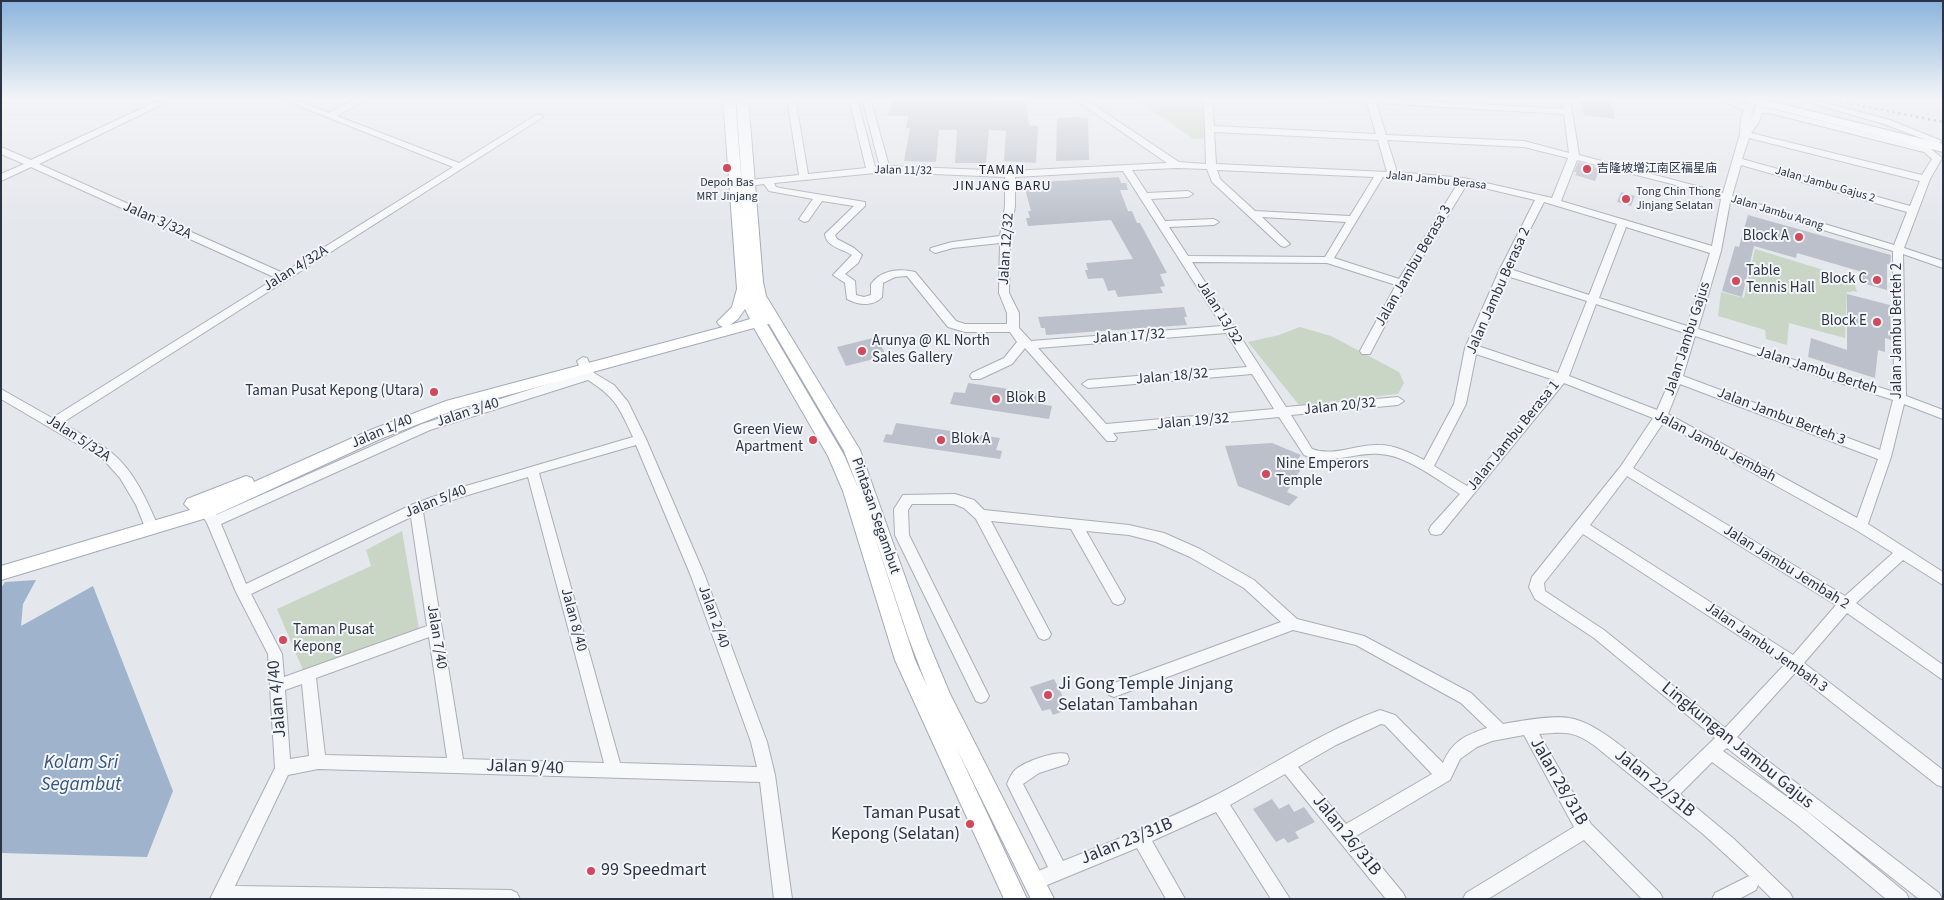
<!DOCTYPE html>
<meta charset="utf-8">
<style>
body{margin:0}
#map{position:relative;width:1944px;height:900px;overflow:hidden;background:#e4e7ec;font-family:"Source Sans 3",sans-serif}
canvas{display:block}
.frame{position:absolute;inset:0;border:2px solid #2b3445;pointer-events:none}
</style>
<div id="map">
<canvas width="1944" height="900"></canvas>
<div class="frame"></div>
</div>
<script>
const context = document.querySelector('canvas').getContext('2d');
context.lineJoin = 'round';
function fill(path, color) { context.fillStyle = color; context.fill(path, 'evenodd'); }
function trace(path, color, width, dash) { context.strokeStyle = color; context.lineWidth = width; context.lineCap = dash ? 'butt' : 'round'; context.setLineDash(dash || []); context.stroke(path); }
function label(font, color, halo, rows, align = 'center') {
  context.font = font + ' "Source Sans 3","Noto Sans SC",sans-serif'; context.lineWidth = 4; context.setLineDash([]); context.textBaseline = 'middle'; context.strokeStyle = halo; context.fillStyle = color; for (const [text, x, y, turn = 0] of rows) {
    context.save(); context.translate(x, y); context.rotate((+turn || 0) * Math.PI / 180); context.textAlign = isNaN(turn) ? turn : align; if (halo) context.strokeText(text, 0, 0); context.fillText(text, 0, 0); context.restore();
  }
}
const green = new Path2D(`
 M1138 98H1204L1206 138 1194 139 1137 101Z
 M1755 249 1843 276 1854 282 1857 292 1852 291V292H1847L1845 338 1789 323 1787 345 1766 339 1765 330 1718 316 1721 292 1744 298Z
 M1300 327 1331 336 1399 372 1404 383 1398 394 1299 405 1248 342 1279 335Z
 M402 531 419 629 303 670 277 609 371 566 366 550Z`);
const water = new Path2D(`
 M36 580 23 604 21 626 93 586 173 791 147 857 1 853V588L5 582Z`);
const building = new Path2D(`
 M893 98 1027 101 1029 125 1038 126 1036 163 1004 161 1006 131 989 130 986 163H955L957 130H939L936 162 904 161 910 128H906L908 116H888Z
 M1581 98H1610L1615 119 1584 115Z
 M1078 117 1088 118 1089 160 1056 161 1057 118Z
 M1578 162 1600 168 1595 181 1575 175 1577 172H1574Z
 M1119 177 1121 183H1126L1128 190H1120L1128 211H1132L1137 223H1140L1167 273 1160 274 1165 286 1160 287 1163 293 1118 297 1115 290 1108 291 1103 278 1088 279 1085 270H1088L1086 263 1133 259 1111 220 1028 226 1026 218H1030L1028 211H1031L1025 189H1030L1028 183Z
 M1621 192 1635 196 1631 206 1617 202Z
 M1748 215 1891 255 1890 265 1887 264V290L1859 282V271L1797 253 1796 258 1754 246 1742 297 1722 291 1735 246 1739 247Z
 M1847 294 1890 305 1891 340 1885 338V352L1878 350 1875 378 1808 357 1811 338 1847 350Z
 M1184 307 1187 317H1184L1187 325 1046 335 1045 328H1041L1038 317Z
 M877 337 886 356 846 366 837 347Z
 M968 383 1043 394 1040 404 1052 406 1049 419 950 404 954 392 965 393Z
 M896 423 1000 438 996 450 1002 451 1000 459 883 442 886 434 892 435Z
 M1272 443 1301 455 1298 459 1305 462 1287 492 1298 497 1289 506 1238 486 1225 446Z
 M1054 679 1066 703 1061 705 1064 711 1053 715 1050 709 1042 711 1030 687Z
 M1272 799 1279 809 1289 804 1294 812 1304 807 1315 822 1295 832 1299 838 1288 843 1284 838 1276 842 1253 809Z`);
const minor = new Path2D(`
 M164 98H175L39 164 283 273 453 167 279 98H291L329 113 357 98H368L337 116 459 163 536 115H542L543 117 62 423C78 433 97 441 112 453 135 472 147 501 159 528L157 532 152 533 147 532 136 505 120 478 103 459 1 399V389L52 418 276 278 31 167 1 181V174L24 164 1 154V147L31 160Z
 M787 98H795L808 174 866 168 849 98H857L875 167H880L862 98H870L889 166 1010 171 1167 163 1073 98H1083L1179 162 1206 164 1204 98H1212L1214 126 1376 134 1367 103 1330 101 1326 98H1376L1563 109 1562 98H1570L1579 155 1723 193 1740 134 1741 119 1744 110 1713 98H1726L1746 105 1749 98H1755L1756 100 1749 123 1757 102 1761 99 1765 102 1764 107 1930 148 1942 158 1930 179 1904 248 1943 261V268L1903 254 1906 396 1943 410V419L1904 404 1891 457 1868 524 1943 572V585L1903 560 1856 603 1943 665V680L1847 613 1804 663 1943 770V787L1937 785 1795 673 1737 737 1939 893 1942 899H1919L1727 748 1723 751 1808 812 1906 893 1909 899H1886L1796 824 1712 762 1680 794 1734 839 1790 893 1793 899H1772L1758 885 1756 890 1739 899H1712L1715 893 1749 876 1703 834 1595 746C1573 730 1565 732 1539 734L1591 824 1660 893 1663 899H1642L1584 840 1488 899H1463L1466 893 1574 827 1524 735 1492 741 1477 747 1460 759 1450 780 1356 836 1403 893 1406 899H1386L1285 774 1230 805 1290 899H1271L1216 812 1152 841 1185 899H1166L1137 848 1035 890 1029 887 1026 881 1029 875 1048 867 1007 784C1009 779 1011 774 1015 770 1024 762 1056 750 1067 754L1069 759 1067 764 1039 773 1023 784 1063 861C1113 841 1165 821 1214 796 1269 768 1321 732 1380 710L1395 715 1443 763C1452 741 1466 735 1487 728L1461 703 1356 645 1293 630 1114 697 1109 695 1106 690 1109 685 1281 622 1244 588 1190 557 1156 542 1129 535 1086 531 1125 599 1123 603 1118 605 1113 603 1071 529 991 521 1051 634 1049 638 1044 640 1039 638 976 519 964 508 954 504H912L908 510 909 535 989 696 986 701 981 703 976 701 895 535 894 509 903 495 955 494 974 500 984 510 1129 525 1164 533 1200 549 1254 580 1297 619 1364 636 1471 693 1503 724C1519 721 1555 715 1569 718 1599 722 1642 764 1667 784L1715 738 1594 638 1535 599 1529 587 1532 577 1621 466 1653 418 1564 383 1441 534 1436 535 1431 534 1429 530 1431 526 1460 494C1438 480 1406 455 1380 454 1352 452 1333 466 1304 455L1279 417 1113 433 1117 438 1115 441H1107L1025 348 1012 364 980 379H972L970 376 972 373 1004 358 1017 342 1010 332H965L948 327 907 276 895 277 883 283 882 297C873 307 858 305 847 299L845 283 833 275 852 255C843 249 826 247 825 234L854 206 822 201 808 221 804 222 799 219 813 199 769 191 764 184 749 186 744 183 749 180 799 175ZM1376 103 1564 114 1569 153 1524 141 1386 135ZM1762 113H1769L1924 152 1932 159 1922 175 1751 133 1759 122ZM1214 132 1378 140 1387 172 1216 164ZM1749 138 1920 181 1910 206 1742 159ZM1387 140 1524 147 1568 158 1552 198 1464 178 1397 172ZM1577 160 1672 184 1721 199 1712 246 1561 201ZM1741 165 1907 212 1894 245 1732 196ZM1177 168 1207 169 1212 182 1281 246 1285 247 1290 244 1262 217 1346 222 1325 257 1188 256 1169 227 1214 225 1219 222 1214 219 1165 221 1151 199 1188 197 1193 194 1188 191 1147 193 1132 170ZM1217 170 1374 177 1350 216 1255 211 1220 179ZM1123 171 1222 326 1031 341 1019 328V313L1009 293 1010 239 1015 206V177ZM885 172 1005 177V206L1000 236 952 242 931 248 930 250 935 253 953 248 1000 243 999 293 1007 313V324H965L956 321 915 272C899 268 881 270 871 284V295L864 297 856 295 855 281 845 274 858 263 862 255 854 248 837 239 835 235 865 206V202L780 188 776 187 774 183ZM1383 177 1458 183 1399 279 1334 258ZM1467 184 1535 200 1499 271 1465 348 1454 404 1424 460C1411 453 1395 445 1379 445 1357 444 1334 457 1312 449L1291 415 1398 405 1404 401 1398 397 1286 407 1192 262 1327 263 1396 285 1360 351 1362 354H1370L1407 283ZM1544 202 1617 224 1589 295 1510 269ZM1730 202 1893 251 1894 392 1698 329 1721 251ZM1626 227 1710 253 1687 326 1599 298ZM1507 276 1587 301 1558 373 1478 346ZM1596 304 1685 333 1671 378 1657 410 1569 376ZM1226 333 1247 367 1088 380 1082 384 1088 388 1252 374 1274 409 1106 424 1038 348ZM1695 336 1893 400 1880 450 1683 376ZM1476 354 1554 380 1467 486 1434 466 1466 404ZM1680 384 1878 459 1857 518 1668 414ZM1663 423 1856 530 1893 553 1845 596 1633 468ZM1627 476 1836 605 1793 655 1590 525ZM1583 534 1784 665 1725 728 1604 630 1545 591 1544 583ZM1381 724 1385 725 1432 774 1346 824 1298 767 1336 745Z
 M1793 98H1807L1890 120 1942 141 1937 144 1934 143 1884 124Z
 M583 357 587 358 594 373 614 385 628 402 646 439 705 576 767 742 775 775 792 899H774L760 782 318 769 288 775 235 886 511 890 517 893 520 899H210L275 768 268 654 236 592 207 523 195 503 197 499H207L216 515 422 424 582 373 577 361ZM588 380C616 398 619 407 633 437L449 491 411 505 246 584 221 524 430 430ZM636 445 691 576 751 742 757 767 620 763 539 473ZM528 477 604 763 463 759 423 512 458 498ZM411 517 427 626 284 677 282 654 251 594ZM429 637 447 758 325 755 316 678ZM302 684 309 756 290 759 285 690Z`);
const major = new Path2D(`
 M723 98H735L743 199 736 98H748L763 282 766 296 860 450 927 639 950 694 1054 899H1031L956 747 1027 899H1004L895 660 843 491 828 456 754 328 457 409 380 439 213 516 1 580V566L190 510 184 504 187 499 246 476 252 478 254 482 368 431 446 401 723 327 719 325 717 322 732 307 737 289ZM745 309 750 319 730 325 738 319ZM767 324H769L844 451 859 490 844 455ZM866 510 909 639 927 686 915 660Z
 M1738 98H1758L1943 144V152L1740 100Z`);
const rail = new Path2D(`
 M1822 98 1943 122`);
const markers = [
 [727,168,5,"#d1495b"],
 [1587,169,5,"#d1495b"],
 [1626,199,5,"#d1495b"],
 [1799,237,5,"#d1495b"],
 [1877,280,5,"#d1495b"],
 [1736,281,5,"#d1495b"],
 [1877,322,5,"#d1495b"],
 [862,351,5,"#d1495b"],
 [434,392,5,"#d1495b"],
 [996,399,5,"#d1495b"],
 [813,440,5,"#d1495b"],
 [941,440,5,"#d1495b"],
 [1266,474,5,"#d1495b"],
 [283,640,5,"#d1495b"],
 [1048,695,5,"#d1495b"],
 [970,824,5,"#d1495b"],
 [591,871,5,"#d1495b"]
];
const farPoinames = [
 ["吉隆坡增江南区福星庙",1597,169],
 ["Depoh Bas",727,183,"center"],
 ["MRT Jinjang",727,197,"center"],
 ["Tong Chin Thong",1636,192],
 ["Jinjang Selatan",1636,206]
];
const farStreetnames = [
 ["Jalan 11/32",903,171,1],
 ["Jalan Jambu Berasa",1436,181,6],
 ["Jalan Jambu Gajus 2",1825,185,16],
 ["Jalan Jambu Arang",1777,213,17]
];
const farNeighbourhoodnames = [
 ["TAMAN",1002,171],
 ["JINJANG BARU",1002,187]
];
const streetNames = [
 ["Jalan 3/32A",157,221,24],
 ["Jalan 12/32",1007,249,-86],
 ["Jalan Jambu Berasa 3",1414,266,-60],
 ["Jalan 4/32A",296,269,-32],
 ["Jalan Jambu Berasa 2",1499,291,-66],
 ["Jalan 13/32",1219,313,58],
 ["Jalan Jambu Berteh 2",1898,331,-90],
 ["Jalan 17/32",1129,337,-4],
 ["Jalan Jambu Gajus",1688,339,-72],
 ["Jalan Jambu Berteh",1817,371,18],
 ["Jalan 18/32",1172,377,-5],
 ["Jalan 20/32",1340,407,-6],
 ["Jalan 3/40",468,413,-18],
 ["Jalan Jambu Berteh 3",1781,417,21],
 ["Jalan 19/32",1193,422,-5],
 ["Jalan 1/40",382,432,-23],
 ["Jalan Jambu Berasa 1",1514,436,-51],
 ["Jalan 5/32A",78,439,33],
 ["Jalan Jambu Jembah",1715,447,28],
 ["Jalan 5/40",436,502,-22],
 ["Pintasan Segambut",875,516,71],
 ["Jalan Jambu Jembah 2",1786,568,32],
 ["Jalan 2/40",713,617,70],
 ["Jalan 8/40",573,620,75],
 ["Jalan 7/40",436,637,81],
 ["Jalan Jambu Jembah 3",1766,648,35]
];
const poiNames = [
 ["Block A",1789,237,"right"],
 ["Table",1746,272],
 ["Tennis Hall",1746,289],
 ["Block C",1867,280,"right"],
 ["Block E",1867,322,"right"],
 ["Arunya @ KL North",872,342],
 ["Sales Gallery",872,359],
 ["Taman Pusat Kepong (Utara)",424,392,"right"],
 ["Blok B",1006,399],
 ["Green View",803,431,"right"],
 ["Apartment",803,448,"right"],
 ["Blok A",951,440],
 ["Nine Emperors",1276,465],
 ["Temple",1276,482],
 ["Taman Pusat",293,631],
 ["Kepong",293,648]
];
const nearPoinames = [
 ["Ji Gong Temple Jinjang",1058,685],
 ["Selatan Tambahan",1058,706],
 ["Taman Pusat",960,814,"right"],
 ["Kepong (Selatan)",960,835,"right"],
 ["99 Speedmart",601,871]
];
const nearStreetnames = [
 ["Jalan 4/40",278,699,-95],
 ["Lingkungan Jambu Gajus",1737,746,39],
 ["Jalan 9/40",525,768,2],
 ["Jalan 28/31B",1558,782,60],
 ["Jalan 22/31B",1654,784,39],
 ["Jalan 26/31B",1346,836,51],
 ["Jalan 23/31B",1127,842,-22]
];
const nearWaternames = [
 ["Kolam Sri",81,764],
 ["Segambut",81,786]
];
fill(green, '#c9d6c5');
fill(water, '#9fb4cc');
fill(building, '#bbc0ca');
trace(minor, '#a9aeb7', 2);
trace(major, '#a3abb8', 2);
fill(minor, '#f7f8fa');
fill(major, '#fff');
trace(rail, '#7d8696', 2.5, [2, 4]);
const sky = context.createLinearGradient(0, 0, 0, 224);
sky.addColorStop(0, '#8bb4dd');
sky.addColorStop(0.44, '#f3f4f6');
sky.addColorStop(1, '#f3f4f600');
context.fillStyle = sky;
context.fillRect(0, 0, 1944, 224);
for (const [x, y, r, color] of markers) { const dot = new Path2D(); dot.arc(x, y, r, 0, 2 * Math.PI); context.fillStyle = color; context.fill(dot); trace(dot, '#f4f6f9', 2); }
label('12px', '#2b3445', '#f4f6f9', farPoinames, 'left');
label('12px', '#2b3445', '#f4f6f9', farStreetnames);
context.letterSpacing = '1px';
label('14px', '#1d2536', '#f4f6f9', farNeighbourhoodnames);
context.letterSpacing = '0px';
label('15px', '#2b3445', '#f4f6f9', streetNames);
label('15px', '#2b3445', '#f4f6f9', poiNames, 'left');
label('18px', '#2b3445', '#f4f6f9', nearPoinames, 'left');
label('18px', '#2b3445', '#f4f6f9', nearStreetnames);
label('italic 19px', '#34527a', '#f4f6f9', nearWaternames);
</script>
